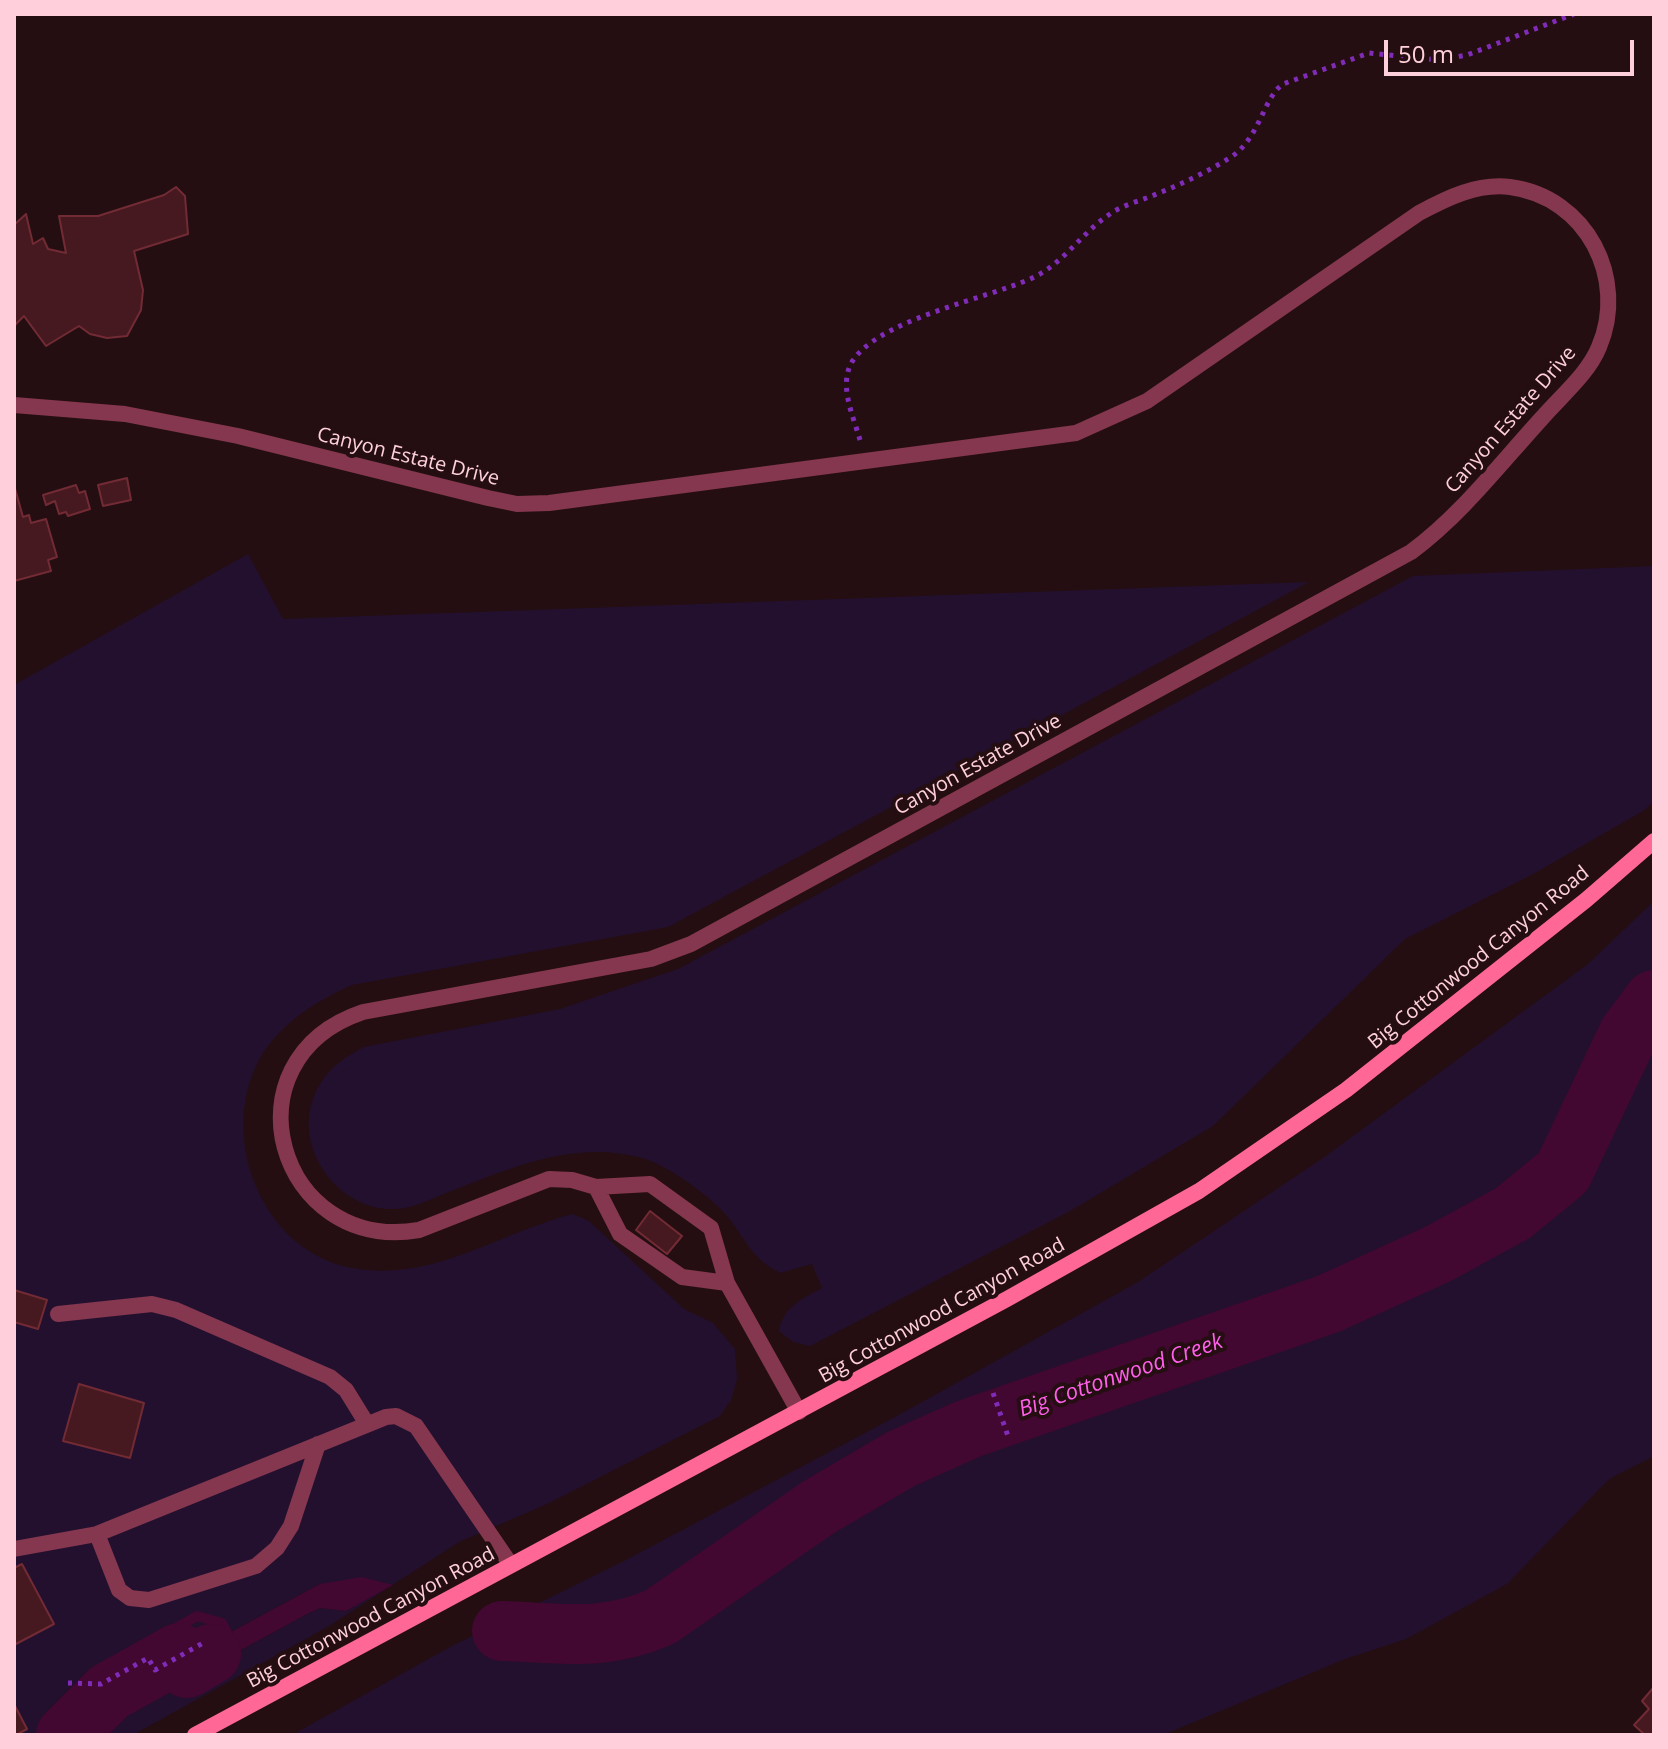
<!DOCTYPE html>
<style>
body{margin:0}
#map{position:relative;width:1668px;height:1749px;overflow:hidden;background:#240e11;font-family:"Open Sans",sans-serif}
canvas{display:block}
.frame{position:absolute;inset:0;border:16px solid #ffd0db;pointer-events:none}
.scale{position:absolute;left:1384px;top:40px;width:250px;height:36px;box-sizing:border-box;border:4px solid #ffd0db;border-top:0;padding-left:10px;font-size:24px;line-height:28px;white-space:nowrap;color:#ffd0db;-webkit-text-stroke:6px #240e11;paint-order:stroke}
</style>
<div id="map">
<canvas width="1668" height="1749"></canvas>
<div class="frame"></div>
<div class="scale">50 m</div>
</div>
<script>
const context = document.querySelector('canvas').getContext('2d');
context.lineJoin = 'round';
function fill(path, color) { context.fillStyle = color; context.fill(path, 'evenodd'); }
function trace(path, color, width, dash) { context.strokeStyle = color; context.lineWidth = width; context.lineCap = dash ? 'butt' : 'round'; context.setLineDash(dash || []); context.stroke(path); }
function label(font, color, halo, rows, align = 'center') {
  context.font = font + ' "Open Sans",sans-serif'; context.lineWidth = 8; context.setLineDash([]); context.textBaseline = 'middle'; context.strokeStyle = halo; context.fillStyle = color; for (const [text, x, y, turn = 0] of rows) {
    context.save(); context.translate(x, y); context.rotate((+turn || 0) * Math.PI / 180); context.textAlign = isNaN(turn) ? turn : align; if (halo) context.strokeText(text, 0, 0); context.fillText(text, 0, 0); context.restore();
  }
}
const green = new Path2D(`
 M248 554 283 619 1309 582 668 927 352 985C316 1001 279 1024 259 1060 217 1138 263 1252 352 1268 432 1283 498 1233 573 1214L589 1221 684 1309 713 1323 735 1349 737 1379 731 1400 720 1416 547 1504 459 1542 329 1626 133 1735H14V685ZM320 1584 392 1585 346 1611 320 1608 307 1614 158 1695 137 1659 205 1646Z
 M1654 566V801L1643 811 1535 873 1405 939 1213 1126 1070 1211 810 1346 793 1342 779 1331C783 1307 802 1299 822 1288L812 1264 780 1273C753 1259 748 1244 731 1221 715 1199 668 1165 642 1158 576 1140 515 1166 454 1190 436 1196 416 1208 396 1209 342 1212 296 1154 312 1102 322 1073 338 1061 364 1047L560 1009 678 969 1413 576Z
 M1654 901V1456L1609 1479 1507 1584 1406 1639 1345 1659 1163 1735H292L450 1647 624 1561 897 1416 1138 1282 1323 1158 1588 964Z`);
const water = new Path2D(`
 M362 1577 393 1585 346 1611 320 1608 307 1614 158 1695 137 1659 153 1650 158 1658 198 1635 205 1646 320 1584Z`);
const stream = new Path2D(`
 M167 1633 197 1616 222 1623 232 1643
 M107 1694 133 1652 167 1633 179 1653
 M69 1735 165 1681`);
const river = new Path2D(`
 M502 1631C563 1633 602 1642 660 1617L819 1507 901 1459 968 1429 1328 1304 1438 1254 1513 1213 1563 1172 1628 1035 1654 1000
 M66 1735 109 1692 179 1653 187 1668 211 1654`);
const building = new Path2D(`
 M176 187 185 196 188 234 134 251 143 290 141 310 127 336 107 338 90 334 79 326 46 346 24 316 14 326V225L26 214 33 244 43 238 48 249 66 253 59 216H98L164 195Z
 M127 478 131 500 103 506 98 485Z
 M14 485 23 517 29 515 31 523 46 519 57 557 48 560 51 571 14 581Z
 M76 485 79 493 85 491 90 509 68 516 66 512 59 514 55 501 46 505 43 495Z
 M650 1211 682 1236 667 1254 636 1230Z
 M14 1290 47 1300 38 1329 14 1322Z
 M79 1384 144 1403 130 1458 63 1441Z
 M22 1564 54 1624 14 1645V1568Z
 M1654 1687V1735H1645L1634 1725 1649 1709 1642 1701Z
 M14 1704 27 1729 16 1735H14Z`);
const path = new Path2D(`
 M860 440C852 412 835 378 858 354 892 317 984 299 1030 279 1063 265 1081 233 1110 214 1121 206 1136 202 1149 197 1177 186 1206 173 1231 157 1260 138 1263 98 1283 84L1369 53 1439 60 1467 55 1574 14
 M993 1393 1009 1439
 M68 1683 101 1684 148 1658 155 1670 203 1643`);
const lane = new Path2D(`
 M58 1314 152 1304 176 1310 330 1377 346 1390 367 1424
 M97 1534 119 1590 130 1598 149 1600 256 1566 277 1548 291 1526 318 1444
 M14 1549 97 1534 386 1417 396 1416 416 1426 511 1565`);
const street = new Path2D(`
 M14 405 125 414 238 436 488 498 517 504 549 503 1076 433 1147 401 1419 213C1447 198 1477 183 1510 187 1587 197 1628 279 1599 347 1588 374 1561 396 1542 418 1500 464 1461 515 1411 552L691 944 651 959 363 1012C221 1060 278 1254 419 1230L549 1179 572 1180 596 1187
 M727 1283 682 1277 620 1234 596 1187 650 1184 711 1228 727 1283 799 1412`);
const secondary = new Path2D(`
 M195 1735 1007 1299 1199 1191 1346 1090 1586 900 1654 841`);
const streetNames = [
 ["Canyon Estate Drive",1511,420,-49],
 ["Canyon Estate Drive",408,457,14],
 ["Canyon Estate Drive",978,765,-29],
 ["Big Cottonwood Canyon Road",1479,958,-39],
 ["Big Cottonwood Canyon Road",942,1311,-29],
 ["Big Cottonwood Canyon Road",371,1618,-28]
];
const waterNames = [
 ["Big Cottonwood Creek",1121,1376,-19]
];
fill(green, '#23102e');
fill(water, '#420831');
trace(stream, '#420831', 10);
trace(river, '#420831', 60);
fill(building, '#45191f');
trace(building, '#722b35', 2);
trace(path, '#802cb8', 5, [4, 6]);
trace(lane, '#84374e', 16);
trace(street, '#84374e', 16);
trace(secondary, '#ff6797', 16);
label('20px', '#ffd0db', '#240e11', streetNames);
label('italic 22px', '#ff5eeb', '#240e11', waterNames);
</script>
